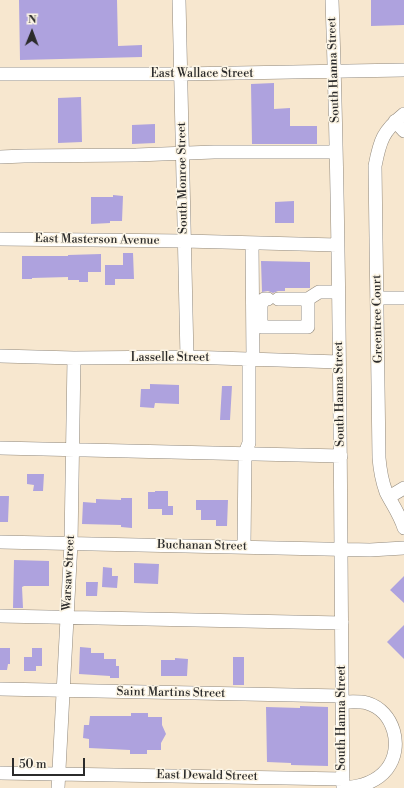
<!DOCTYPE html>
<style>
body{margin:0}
#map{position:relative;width:404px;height:788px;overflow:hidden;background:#f7e7cf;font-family:"Libre Bodoni",serif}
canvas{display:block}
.north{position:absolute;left:12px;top:12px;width:40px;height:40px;-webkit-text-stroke:3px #fcf5e5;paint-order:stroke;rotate:1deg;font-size:11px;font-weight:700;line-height:16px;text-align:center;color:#2b2b2b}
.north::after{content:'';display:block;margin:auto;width:14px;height:18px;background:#2b2b2b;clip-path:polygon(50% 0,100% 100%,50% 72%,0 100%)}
.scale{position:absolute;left:12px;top:758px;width:73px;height:18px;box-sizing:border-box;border:2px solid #2b2b2b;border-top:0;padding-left:5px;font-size:12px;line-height:14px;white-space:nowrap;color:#2b2b2b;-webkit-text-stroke:3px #fcf5e5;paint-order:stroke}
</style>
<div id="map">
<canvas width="404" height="788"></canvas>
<div class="north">N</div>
<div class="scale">50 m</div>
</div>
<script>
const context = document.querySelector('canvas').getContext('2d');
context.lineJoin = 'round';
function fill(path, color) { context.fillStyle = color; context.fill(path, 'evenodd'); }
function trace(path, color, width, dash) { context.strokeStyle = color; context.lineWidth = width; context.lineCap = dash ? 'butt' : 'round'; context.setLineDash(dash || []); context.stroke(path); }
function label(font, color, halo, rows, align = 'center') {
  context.font = font + ' "Libre Bodoni",serif'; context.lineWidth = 3; context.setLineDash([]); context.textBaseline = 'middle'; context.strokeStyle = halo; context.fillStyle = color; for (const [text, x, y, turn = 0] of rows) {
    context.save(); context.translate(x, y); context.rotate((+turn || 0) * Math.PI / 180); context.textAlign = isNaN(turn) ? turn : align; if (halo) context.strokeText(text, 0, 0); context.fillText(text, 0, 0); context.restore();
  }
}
const building = new Path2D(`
 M19 0H117L118 46 142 45V57L20 60Z
 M371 0H404V25L371 26Z
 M274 83V109L290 108V126H317V144H252L251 84Z
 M81 97 82 142 58 143V98Z
 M155 124V143L132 144V125Z
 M113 195 123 196 122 221H110V223L91 224V197H113Z
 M294 201V223H275V202Z
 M123 253H133L134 279H115V285H105V265H123Z
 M101 254V272H88V282H79V280H68V277L32 278V279H22V256H68V255Z
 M261 261 310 262V288H285V291H278L273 293 268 291 262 292Z
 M150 384 179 385V404L155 403 154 408 140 407 141 389H150Z
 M222 386H232L230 420H220Z
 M27 474H44L43 491H33L34 485 27 484Z
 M155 491H168V506H173V515H162V509H148V492H155Z
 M0 496H9L8 522H0Z
 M121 498H132V528L121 527V525L82 524 83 502 96 503V499L121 500Z
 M196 500H228L227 526H216V520H201V510H196Z
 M14 560 49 561V586H24L22 587 23 608H13Z
 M134 563 159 564 158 584 134 583Z
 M103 567 112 568V576H118L117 588 102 587Z
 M404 576V603L390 590Z
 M86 582H98L97 596H86Z
 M404 625V659L387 642Z
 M80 647 91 648V653H104V659H116V666H119V678H110V676L79 674Z
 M0 648H10V664H8L7 670H0Z
 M32 648H42V666H36V671H24V657H32Z
 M233 657H244V685H233Z
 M175 658 188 659 187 676H161V660H175Z
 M300 706 328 707V766L291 765V763L267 762 266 707 300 708Z
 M131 713H148V717H162V725L166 734 161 743V750H147V754H130V750L89 748V739L83 738 84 725H89L90 716H131Z`);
const minor = new Path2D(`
 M179 0 187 357
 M332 0C341 263 340 525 343 788
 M0 74H181L404 70
 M404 114C383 131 380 140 375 166L379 458C380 470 382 481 386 492 392 504 400 515 404 528
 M395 121 404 131
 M0 157 24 156 136 155 214 152H336
 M0 239 184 241 337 245
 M252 243 253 359
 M378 298H404
 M268 299H264L261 305V327H308V299
 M278 299H308L319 292H338
 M0 356 74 358 187 357 339 362
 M0 448 341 456
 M389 497 404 488
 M0 542 370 550 404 548
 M244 547 245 453 249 443V359
 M0 616 342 623
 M0 689 342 696
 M342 702C350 702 359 701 367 703 394 711 404 747 387 769 376 783 360 787 343 788
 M0 773 343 779
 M58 788 71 543 74 358`);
const streetNames = [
 ["South Hanna Street",334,70,-92],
 ["East Wallace Street",202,74],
 ["South Monroe Street",183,178,-91],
 ["East Masterson Avenue",97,240,1],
 ["Greentree Court",378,319,-91],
 ["Lasselle Street",170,358],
 ["South Hanna Street",340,394,-91],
 ["Buchanan Street",202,546,1],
 ["Warsaw Street",69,573,-87],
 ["Saint Martins Street",171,693,1],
 ["South Hanna Street",342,718,-90],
 ["East Dewald Street",207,776,1]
];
fill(building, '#aea2de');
trace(minor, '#91897d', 14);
trace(minor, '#fff', 13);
label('12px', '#2b2b2b', '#fcf5e5', streetNames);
</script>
